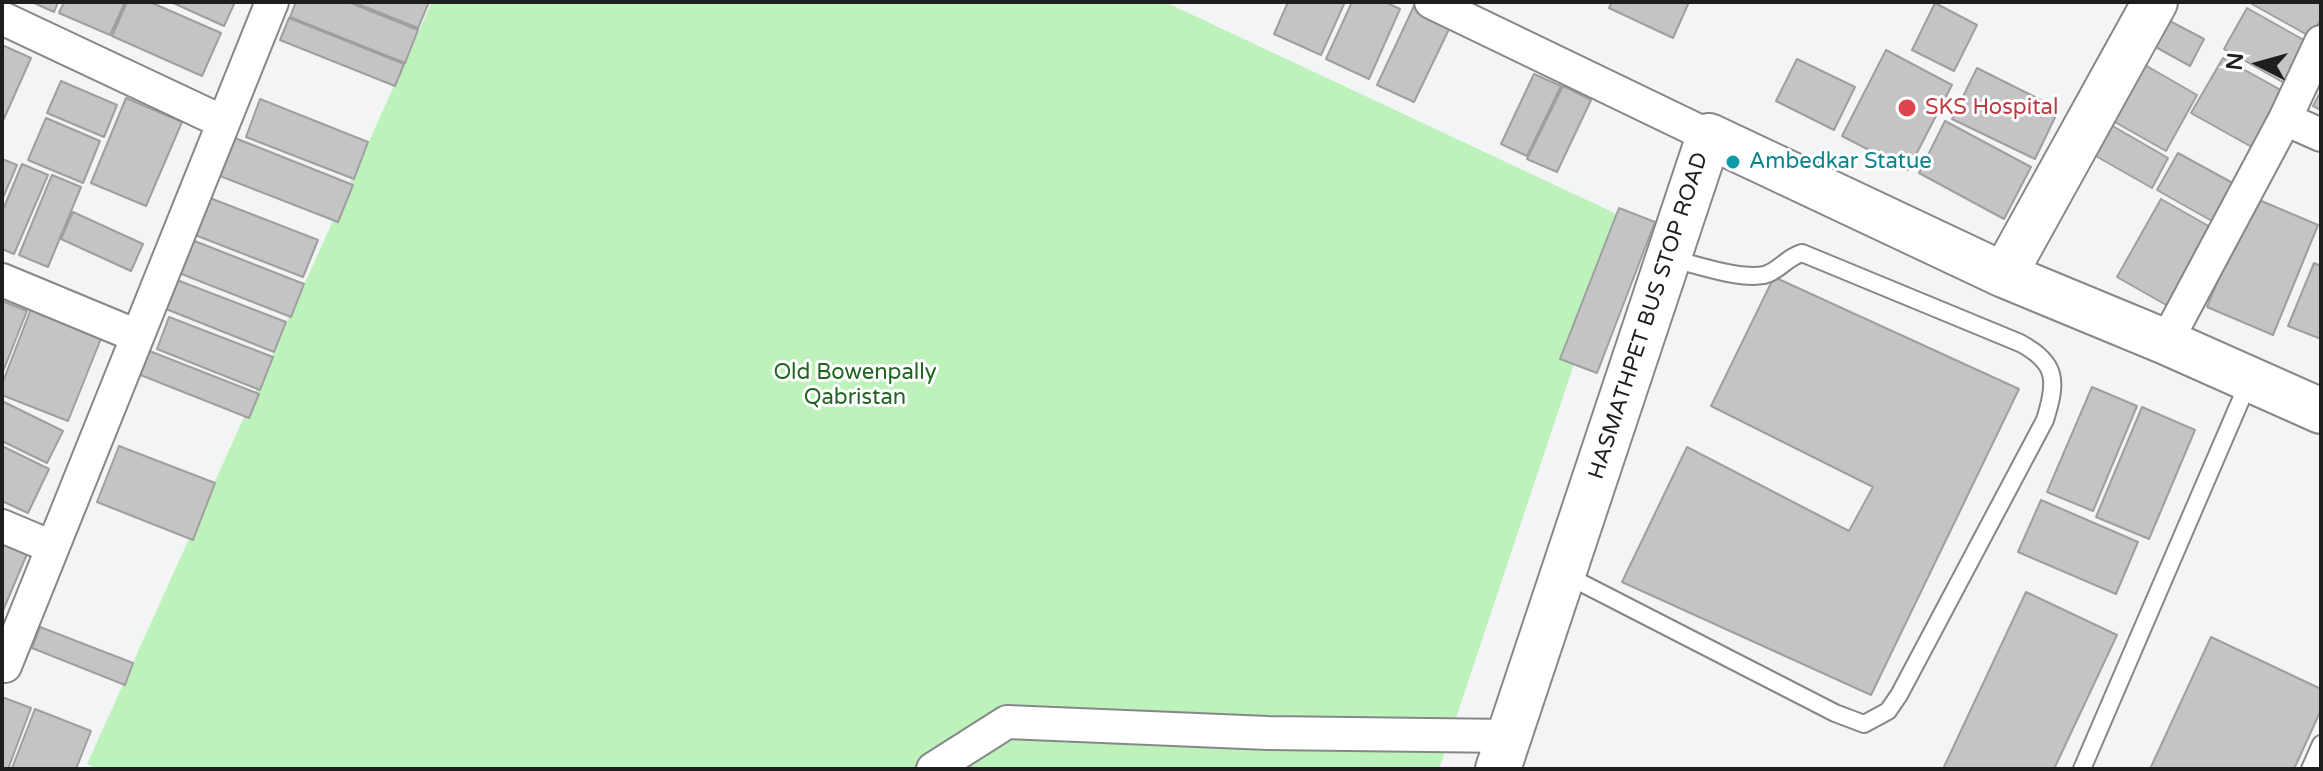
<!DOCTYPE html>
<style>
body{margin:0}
#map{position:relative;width:2323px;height:771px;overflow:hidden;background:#f3f4f6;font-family:"Varela Round",sans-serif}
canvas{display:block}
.frame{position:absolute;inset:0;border:4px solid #1e1e1f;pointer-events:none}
.north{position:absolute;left:2219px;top:24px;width:80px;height:80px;-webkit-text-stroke:6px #fff;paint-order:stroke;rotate:276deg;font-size:22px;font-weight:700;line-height:32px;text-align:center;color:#1e1e1f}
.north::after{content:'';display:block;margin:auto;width:28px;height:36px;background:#1e1e1f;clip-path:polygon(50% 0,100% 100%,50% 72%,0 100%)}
</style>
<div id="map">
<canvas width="2323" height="771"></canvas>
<div class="frame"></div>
<div class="north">N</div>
</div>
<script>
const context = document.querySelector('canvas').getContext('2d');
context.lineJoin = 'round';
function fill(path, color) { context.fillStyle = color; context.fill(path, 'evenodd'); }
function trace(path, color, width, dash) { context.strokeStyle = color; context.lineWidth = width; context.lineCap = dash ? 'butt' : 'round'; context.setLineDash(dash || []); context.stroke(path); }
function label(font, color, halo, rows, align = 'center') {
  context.font = font + ' "Varela Round",sans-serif'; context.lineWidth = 6; context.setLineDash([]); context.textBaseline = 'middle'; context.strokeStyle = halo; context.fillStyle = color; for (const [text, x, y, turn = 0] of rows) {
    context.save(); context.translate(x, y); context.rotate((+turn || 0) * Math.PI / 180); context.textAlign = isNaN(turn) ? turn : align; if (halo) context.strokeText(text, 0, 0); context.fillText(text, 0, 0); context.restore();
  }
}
const green = new Path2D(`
 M432 2H1165L1623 217 1439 769H97L87 764Z`);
const building = new Path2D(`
 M32 2H58L54 12Z
 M64 2H125L110 35 59 13Z
 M127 2H150L221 33 202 76 112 36Z
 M171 2H235L224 26Z
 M296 2H348L418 30 405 63 290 17Z
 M353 2H429L418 28Z
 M1288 2H1345L1321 55 1274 34Z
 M1352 2H1385L1400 9 1369 79 1326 59Z
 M1612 2H1689L1673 38 1609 8Z
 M2253 2H2321V19L2311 37 2252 4Z
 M1935 3 1977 25 1954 71 1912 50Z
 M1414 6 1452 23 1414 102 1377 85Z
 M2247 8 2309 43 2286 84 2224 49Z
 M289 18 404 64 395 86 280 40Z
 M2166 19 2204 39 2190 66 2152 45Z
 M2 45 31 58 2 123Z
 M1886 50 1952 85 1908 170 1842 136Z
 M2223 58 2288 94 2257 150 2191 113Z
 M1797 59 1855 87 1834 130 1776 101Z
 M2138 61 2197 95 2166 151 2106 117Z
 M1977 68 2059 109 2035 159 1952 119Z
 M1534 74 1561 86 1527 156 1501 144Z
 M61 81 117 105 104 137 47 113Z
 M1563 86 1591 100 1557 172 1527 159Z
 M2321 91V110L2313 106Z
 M126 98 182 122 146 206 91 183Z
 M260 99 368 142 354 179 246 137Z
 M46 118 100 141 83 183 28 160Z
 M1945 121 2031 167 2004 219 1919 173Z
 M2104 121 2168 158 2152 188 2087 151Z
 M235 138 353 185 338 222 220 176Z
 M2178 153 2240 187 2219 225 2157 190Z
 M2 159 17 165 2 200Z
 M22 164 48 175 14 254 2 249V212Z
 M52 175 81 187 48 267 19 255Z
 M2252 197 2318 225 2273 335 2207 307Z
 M210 198 318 240 303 277 195 235Z
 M2161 199 2219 232 2175 310 2117 277Z
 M1619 208 1655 222 1597 373 1560 359Z
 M73 212 143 244 131 271 61 239Z
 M192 240 304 284 291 317 179 273Z
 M2314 263 2321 266V339L2288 326Z
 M1774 277 2019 389 1871 695 1622 582 1687 447 1849 531 1873 487 1711 406Z
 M177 280 286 322 274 352 166 309Z
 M2 301 27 311 2 374Z
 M31 309 102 336 68 421 2 395V384Z
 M169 317 273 357 260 390 157 349Z
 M147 350 259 394 249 418 138 374Z
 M2092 387 2137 406 2093 511 2047 492Z
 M2 401 63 431 47 463 2 441Z
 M2142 407 2195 430 2149 539 2096 517Z
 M2 446 49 469 28 513 2 501Z
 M119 446 215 483 193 540 97 502Z
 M2041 500 2138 542 2116 594 2018 552Z
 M2 543 27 554 2 613Z
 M2026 592 2117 635 2054 769H1943Z
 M40 627 133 663 125 685 32 648Z
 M2211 637 2321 689V710L2294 769H2150Z
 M2 697 31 708 8 769H2Z
 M35 709 91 731 76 769 12 768Z`);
const lane = new Path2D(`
 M1564 574 1835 713 1864 724 1888 711 1899 695 2045 420C2057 382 2058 363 2020 343L1802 253C1787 257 1778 272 1764 275 1739 280 1694 264 1669 258
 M2082 769 2249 381
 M2310 769 2321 744`);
const street = new Path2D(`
 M1431 2 1709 136
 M2 18 223 122
 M2285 119 2321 135
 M2 280 137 336
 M2166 342 2285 119 2321 42
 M2 526 52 547
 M5 666 272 2
 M933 769 1007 722 1268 733 1509 736`);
const secondary = new Path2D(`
 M2004 275 2155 2
 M1498 769 1709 136 2004 275 2166 342 2321 411`);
const markers = [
 [1907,108,10,"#e0444e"],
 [1733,162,8,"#0f9aa8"]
];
const healthNames = [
 ["SKS Hospital",1925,108]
];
const cultureNames = [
 ["Ambedkar Statue",1749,162]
];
const streetNames = [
 ["HASMATHPET BUS STOP ROAD",1649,316,-72]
];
const parkNames = [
 ["Old Bowenpally",855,373],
 ["Qabristan",855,398]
];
fill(green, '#bdf3ba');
fill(building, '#c4c4c5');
trace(building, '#9f9ea0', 2);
trace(lane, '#868788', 20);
trace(street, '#868788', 36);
trace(secondary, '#868788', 48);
trace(lane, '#fff', 16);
trace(street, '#fff', 32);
trace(secondary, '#fff', 44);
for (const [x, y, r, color] of markers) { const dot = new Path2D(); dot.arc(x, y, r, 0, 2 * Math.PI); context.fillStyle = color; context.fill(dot); trace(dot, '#fff', 3); }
label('22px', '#be3a42', '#fff', healthNames, 'left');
label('22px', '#0d838f', '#fff', cultureNames, 'left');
label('22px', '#1e1e1f', '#fff', streetNames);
label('22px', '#206421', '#fff', parkNames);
</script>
